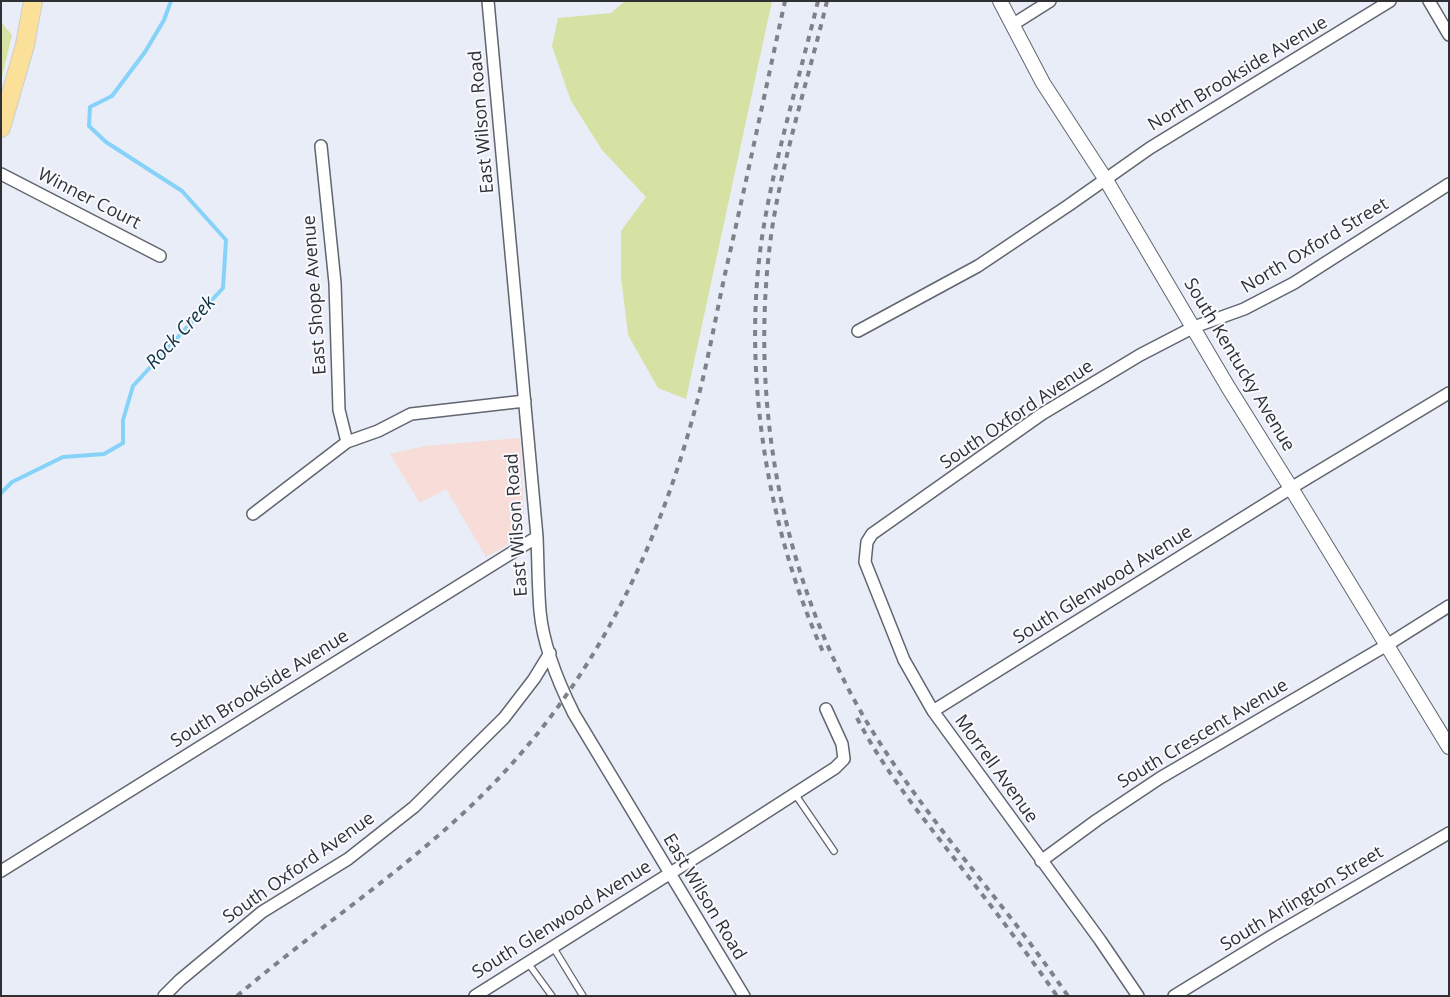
<!DOCTYPE html>
<style>
body{margin:0}
#map{position:relative;width:1450px;height:997px;overflow:hidden;background:#e8edf8;font-family:"Open Sans",sans-serif}
canvas{display:block}
.frame{position:absolute;inset:0;border:2px solid #2e3034;pointer-events:none}
</style>
<div id="map">
<canvas width="1450" height="997"></canvas>
<div class="frame"></div>
</div>
<script>
const context = document.querySelector('canvas').getContext('2d');
context.lineJoin = 'round';
function fill(path, color) { context.fillStyle = color; context.fill(path, 'evenodd'); }
function trace(path, color, width, dash) { context.strokeStyle = color; context.lineWidth = width; context.lineCap = dash ? 'butt' : 'round'; context.setLineDash(dash || []); context.stroke(path); }
function label(font, color, halo, rows, align = 'center') {
  context.font = font + ' "Open Sans",sans-serif'; context.lineWidth = 4; context.setLineDash([]); context.textBaseline = 'middle'; context.strokeStyle = halo; context.fillStyle = color; for (const [text, x, y, turn = 0] of rows) {
    context.save(); context.translate(x, y); context.rotate((+turn || 0) * Math.PI / 180); context.textAlign = isNaN(turn) ? turn : align; if (halo) context.strokeText(text, 0, 0); context.fillText(text, 0, 0); context.restore();
  }
}
const commercial = new Path2D(`
 M520 438 524 513 518 531 508 545 486 557 446 489 420 503 390 454 425 446Z`);
const green = new Path2D(`
 M625 1H772L686 399 658 388 628 335 621 277V231L646 197 602 150 571 101 552 46 558 18 611 13Z
 M1 22 12 35 1 81Z`);
const stream = new Path2D(`
 M1 493 12 482 63 457 104 454 123 443V420L133 386 223 288 226 240 182 191 106 142 89 126 90 107 112 96 145 52 164 20 171 1`);
const service = new Path2D(`
 M795 794 834 851
 M553 947 583 996
 M528 963 552 996`);
const minor = new Path2D(`
 M488 1 537 537C538 562 538 587 540 611 543 645 559 684 574 714L744 996
 M1429 1 1449 35
 M1012 25 1050 1
 M321 146 335 283 339 410 347 442
 M1 174 160 256
 M858 331 978 266 1069 205 1150 148 1390 1
 M253 514 347 442 378 431 411 414 525 401
 M933 711 1291 488 1449 393
 M1041 861 1097 820 1160 778 1387 645 1449 606
 M1 871 537 537
 M164 996 180 980 262 912 348 859 414 807 504 718 534 679 550 653
 M475 996 712 847 835 768 844 759 842 744 826 709
 M1138 996 1100 940 933 711 904 660 865 562 867 542 872 534 1042 414 1140 355 1194 327 1244 309 1294 283 1449 184
 M1174 996 1272 936 1449 833`);
const tertiary = new Path2D(`
 M1000 1 1043 83 1106 180 1228 387 1291 488 1449 747`);
const primary = new Path2D(`
 M1 128 25 45 33 1`);
const rail = new Path2D(`
 M818 1C800 76 777 149 764 225 740 364 766 527 824 654
 M827 1C809 77 784 152 772 229 748 395 780 574 865 719 905 786 955 847 1003 908 1026 937 1047 966 1068 996
 M857 718C880 763 912 804 943 844 982 894 1021 944 1057 996
 M237 996C331 916 436 851 517 758 604 659 660 539 694 413 707 367 715 320 725 274 746 183 765 92 785 1`);
const streetNames = [
 ["North Brookside Avenue",1238,74,-31],
 ["East Wilson Road",482,122,-95],
 ["Winner Court",89,199,27],
 ["North Oxford Street",1315,246,-31],
 ["East Shope Avenue",315,295,-94],
 ["South Kentucky Avenue",1239,365,59],
 ["South Oxford Avenue",1017,415,-34],
 ["East Wilson Road",517,525,-94],
 ["South Glenwood Avenue",1103,585,-32],
 ["South Brookside Avenue",260,689,-32],
 ["South Crescent Avenue",1203,734,-31],
 ["Morrell Avenue",996,769,54],
 ["South Oxford Avenue",299,868,-35],
 ["East Wilson Road",704,897,59],
 ["South Arlington Street",1302,899,-31],
 ["South Glenwood Avenue",562,920,-32]
];
const waterNames = [
 ["Rock Creek",181,333,-47]
];
fill(commercial, '#f7dcd7');
fill(green, '#d6e2a3');
trace(stream, '#87d2f8', 4);
trace(service, '#60656e', 8);
trace(minor, '#60656e', 14);
trace(tertiary, '#60656e', 16);
trace(primary, '#cdcdce', 20);
trace(service, '#fff', 5.5);
trace(minor, '#fff', 11);
trace(tertiary, '#fff', 14);
trace(primary, '#fae098', 18);
trace(rail, '#7e8188', 4, [6, 6]);
label('18px', '#2e3034', '#f8faff', streetNames);
label('italic 19px', '#0e3040', '#f8faff', waterNames);
</script>
